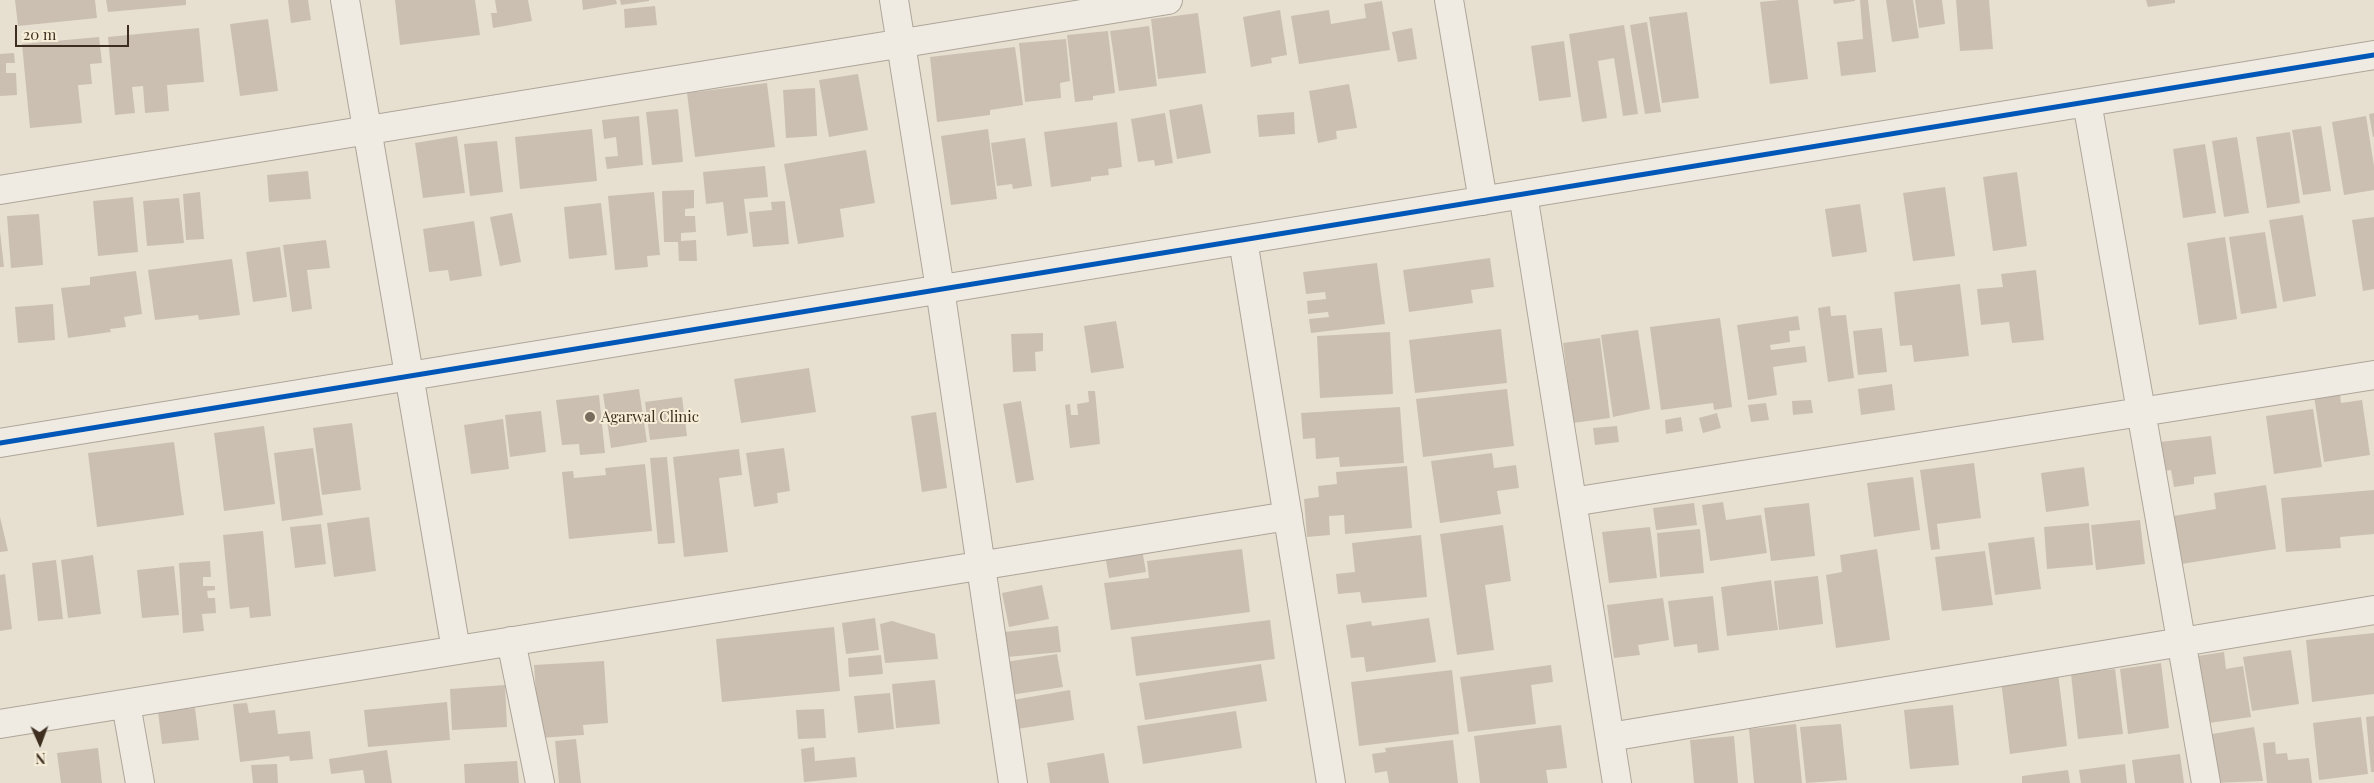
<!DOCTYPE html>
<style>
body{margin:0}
#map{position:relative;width:2374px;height:783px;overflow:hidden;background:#e7e0d1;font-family:"Playfair Display",serif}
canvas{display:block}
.north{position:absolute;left:15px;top:718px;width:50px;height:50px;-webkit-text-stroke:4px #f7eed8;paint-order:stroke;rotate:178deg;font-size:14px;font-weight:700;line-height:20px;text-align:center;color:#3d2e20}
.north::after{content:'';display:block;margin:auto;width:18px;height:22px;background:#3d2e20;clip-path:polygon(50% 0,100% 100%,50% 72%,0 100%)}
.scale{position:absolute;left:15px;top:25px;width:114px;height:22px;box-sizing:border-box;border:2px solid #3d2e20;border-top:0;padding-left:6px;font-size:15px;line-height:18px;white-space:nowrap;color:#3d2e20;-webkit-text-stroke:4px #f7eed8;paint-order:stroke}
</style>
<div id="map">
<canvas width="2374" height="783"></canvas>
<div class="north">N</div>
<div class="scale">20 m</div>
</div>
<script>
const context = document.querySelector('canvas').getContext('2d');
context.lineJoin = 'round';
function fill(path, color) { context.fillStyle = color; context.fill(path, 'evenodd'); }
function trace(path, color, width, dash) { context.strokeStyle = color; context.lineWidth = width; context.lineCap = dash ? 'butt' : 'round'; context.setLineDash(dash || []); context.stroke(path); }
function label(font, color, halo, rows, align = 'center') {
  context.font = font + ' "Playfair Display",serif'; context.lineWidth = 4; context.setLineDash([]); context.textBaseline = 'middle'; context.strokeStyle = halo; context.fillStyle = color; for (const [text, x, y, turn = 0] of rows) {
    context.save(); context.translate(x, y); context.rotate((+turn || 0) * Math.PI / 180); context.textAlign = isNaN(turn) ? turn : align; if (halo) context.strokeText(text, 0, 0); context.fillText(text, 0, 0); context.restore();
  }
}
const building = new Path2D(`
 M15 0H95L97 18 18 26Z
 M106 0H186V5L108 12Z
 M288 0H308L311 20 291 23Z
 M395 0H475L480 35 400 45Z
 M495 0H528L532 21 493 28 491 13H497Z
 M582 0H616L617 4 583 10Z
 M620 0H649V1L621 5Z
 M1780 0H1798L1808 79 1770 84 1760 2Z
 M1833 0H1855V1L1834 4Z
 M1860 0H1868L1876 72 1841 76 1837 42 1863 39Z
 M1886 0H1913L1919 38 1892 42Z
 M1915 0H1942L1945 24 1919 28Z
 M1956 0H1989L1993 49 1960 51Z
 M2146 0H2175V3L2148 7Z
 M1382 1 1390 50 1299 64 1291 16 1329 10 1331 24 1366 18 1364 4Z
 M655 6 657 25 625 28 624 9Z
 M1280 10 1287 55 1271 58 1272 63 1251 67 1243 17Z
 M1687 12 1699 98 1662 103 1649 17Z
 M1198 13 1206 73 1158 79 1151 19Z
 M268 19 278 91 240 96 230 24Z
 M1647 22 1661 112 1645 114 1630 25Z
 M1624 25 1638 114 1623 116 1614 58 1598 61 1607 118 1582 122 1569 34Z
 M1149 26 1157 86 1119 91 1110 31Z
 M199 28 204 82 167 85 169 111 145 113 143 86 132 87 135 113 115 115 108 37Z
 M1412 28 1417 59 1398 62 1392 32Z
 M1108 31 1115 93 1093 96V100L1075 102 1067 35Z
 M99 37 102 63 90 64 92 84 78 85 82 123 30 128 22 44Z
 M1066 39 1070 81 1060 83 1061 98 1025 102 1019 43Z
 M1564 41 1571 97 1539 101 1531 46Z
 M1015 47 1023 105 990 110V115L937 122 930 57Z
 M14 53 15 63H6V73H16L17 95 0 96V54Z
 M858 74 868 130 829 137 819 80Z
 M767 83 775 147 695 157 687 93Z
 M1349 84 1357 128 1336 131 1337 139 1318 143 1309 91Z
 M815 88 817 136 786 138 783 90Z
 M1202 104 1211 153 1177 159 1169 110Z
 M678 109 683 162 652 165 646 112Z
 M1294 112 1295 134 1259 137 1257 115Z
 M1165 113 1173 163 1155 166 1154 160 1138 162 1131 119Z
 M2374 113V137H2373L2369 114Z
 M639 116 643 165 607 169 605 157 618 156 616 137 604 139 602 120Z
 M2366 116 2374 166V190L2344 195 2332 122Z
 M1117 122 1122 167 1108 169 1109 175 1091 177V181L1051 187 1044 132Z
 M2321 126 2331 191 2303 195 2292 130Z
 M592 129 597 181 520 189 515 137Z
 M988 129 997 199 951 205 941 136Z
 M2290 132 2300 203 2267 208 2256 137Z
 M457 136 465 193 423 198 415 143Z
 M2237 137 2249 213 2224 217 2212 141Z
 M1025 138 1032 186 1013 189 1012 184 997 186 991 143Z
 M497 141 503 192 470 196 464 144Z
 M2205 144 2216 213 2183 218 2173 149Z
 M866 150 875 203 840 209 844 237 798 244 784 164Z
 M765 166 768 197 744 199 748 233 727 236 723 202 706 204 703 172Z
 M308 171 311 199 269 202 267 175Z
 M2017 172 2027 246 1993 251 1983 177Z
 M1945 187 1955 256 1913 261 1903 193Z
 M694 190V208L685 209V216H695L696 232 681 233V241L696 240 697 261H679L678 242H664L662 191Z
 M200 192 204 239 186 240 183 194Z
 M654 192 660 255 647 256 648 267 615 270 608 196Z
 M133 197 138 252 98 256 93 201Z
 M179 198 184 243 147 246 143 201Z
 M785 201 789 244 753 247 749 212 772 210 771 202Z
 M601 203 607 255 569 259 564 207Z
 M1860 204 1867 252 1832 257 1825 209Z
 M512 213 521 262 500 266 490 217Z
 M39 214 43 265 11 268 7 216Z
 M2303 215 2316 296 2283 302 2269 220Z
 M2374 217V289L2363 291 2352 220Z
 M474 221 482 276 450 281 448 270 429 272 423 229Z
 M0 231 4 267H0Z
 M2265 232 2277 308 2241 314 2229 237Z
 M2225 237 2237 319 2199 325 2187 243Z
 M326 240 330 268 307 270 312 309 292 312 283 245Z
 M280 247 287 297 253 302 246 252Z
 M1490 258 1494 287 1471 290 1473 303 1409 312 1403 270Z
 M232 259 240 315 199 320 198 315 155 320 148 270Z
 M1377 263 1385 324 1311 333 1309 319 1329 317 1328 312 1308 314 1307 301 1326 299 1325 292 1306 294 1303 272Z
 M2036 270 2044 340 2012 343 2009 322 1981 325 1977 289 2003 287 2001 274Z
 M136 271 142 314 124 317 126 327 110 329 111 332 68 338 61 288 90 285V277Z
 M1960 284 1969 356 1914 362 1912 345 1900 346 1894 292Z
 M53 304 55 340 18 343 15 307Z
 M1830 306 1831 316 1846 315 1854 378 1828 382 1818 308Z
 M1798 316 1800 330 1789 331 1790 342 1770 345 1771 350 1805 346 1807 362 1773 367 1777 395 1748 400 1737 325Z
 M1720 318 1732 407 1714 410 1713 403 1661 410 1650 327Z
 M1116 321 1124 368 1091 373 1084 326Z
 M1882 328 1887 372 1858 375 1853 331Z
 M1501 329 1507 383 1415 393 1409 340Z
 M1638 330 1650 409 1613 417 1601 335Z
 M1390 332 1393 394 1320 398 1317 336Z
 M1043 333V351L1035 352 1036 371 1013 372 1011 334Z
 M1600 338 1610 418 1573 423 1563 343Z
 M809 368 816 412 741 423 734 379Z
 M1892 384 1895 410 1861 415 1858 389Z
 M2339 385 2341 403 2362 400 2370 455 2324 462 2313 389Z
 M639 389 647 442 611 448 603 394Z
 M1507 389 1514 446 1423 457 1416 399Z
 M1088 391H1095L1100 444 1070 448 1065 405 1070 404 1071 415H1078L1077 404 1089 402Z
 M599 395 605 453 580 455 579 444 562 445 556 400Z
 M682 397 687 436 650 440 645 402Z
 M1811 400 1813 413 1793 415 1792 401Z
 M1021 401 1034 480 1016 483 1003 404Z
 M1766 403 1769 420 1751 422 1748 405Z
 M1400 407 1404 463 1340 467 1339 457 1316 459 1315 438 1303 439 1301 413Z
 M2313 409 2322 467 2274 474 2266 416Z
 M541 411 546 452 510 457 505 415Z
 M936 412 947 488 922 492 911 416Z
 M1717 413 1721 428 1703 433 1699 418Z
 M1681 417 1683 431 1666 434 1665 420Z
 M503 419 509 469 471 474 464 425Z
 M352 423 361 490 322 495 313 428Z
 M264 426 275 504 224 511 214 433Z
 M1617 426 1619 442 1595 445 1593 428Z
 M2211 436 2216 474 2194 477V484L2174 487 2171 470 2164 471 2160 442Z
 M174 442 184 515 97 527 88 453Z
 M313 448 323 515 282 521 274 453Z
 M784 448 790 491 777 493 778 503 754 507 746 453Z
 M739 449 742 475 719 478 728 552 684 557 673 457Z
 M1492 453 1494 468 1516 465 1519 488 1497 491 1501 514 1440 523 1431 461Z
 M667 457 675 543 658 544 650 458Z
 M1974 463 1981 518 1937 524 1940 549 1931 550 1920 470Z
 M645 464 652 531 569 539 562 472 573 471 574 478 606 475 605 468Z
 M1407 466 1412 528 1345 534 1344 515 1329 516 1330 535 1307 537 1304 499 1319 497 1318 486 1337 484 1336 472Z
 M2084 467 2089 506 2046 512 2041 473Z
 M1913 477 1920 530 1874 537 1867 483Z
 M2266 485 2276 549 2175 565 2167 517 2216 509 2214 493Z
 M2374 490V534L2340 537 2341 548 2286 552 2281 498Z
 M1723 502 1726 520 1761 515 1767 553 1710 561 1702 505Z
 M1694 503 1697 525 1656 530 1653 508Z
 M1809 503 1815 556 1771 561 1764 508Z
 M0 517 8 551 0 552Z
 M369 517 376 571 334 577 327 523Z
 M2140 520 2145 564 2096 570 2091 525Z
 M2089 523 2093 565 2047 569 2044 527Z
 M321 524 326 564 295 568 290 527Z
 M1503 525 1511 581 1485 585 1494 650 1457 655 1440 534Z
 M1650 527 1657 578 1609 583 1602 532Z
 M1700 529 1704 573 1660 577 1657 533Z
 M263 531 271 616 250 618 249 607 230 609 223 535Z
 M1421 535 1427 597 1362 603 1360 592 1338 594 1336 574 1355 572 1352 543Z
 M2034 537 2041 589 1995 595 1988 543Z
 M1141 543 1146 572 1109 578 1104 549Z
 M1242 549 1250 612 1111 630 1104 583 1149 578 1147 561Z
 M1877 549 1890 640 1836 648 1826 575 1842 572 1840 555Z
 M1985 551 1993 605 1942 611 1935 557Z
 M93 555 101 614 68 618 61 560Z
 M56 560 63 619 38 621 32 563Z
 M210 561 211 577H203V586H215V590L207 591 208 598H215L216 613 202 614 204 631 183 633 179 563Z
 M174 566 179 615 142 618 137 570Z
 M5 574 12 629 0 631V575Z
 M1818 576 1823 624 1779 630 1774 581Z
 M1771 580 1778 630 1727 636 1721 587Z
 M1042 585 1049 619 1009 627 1002 593Z
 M1713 596 1719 650 1698 653 1697 644 1674 647 1668 601Z
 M1663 598 1669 640 1638 645 1640 655 1614 658 1607 605Z
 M875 618 879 650 846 654 842 623Z
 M1429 618 1436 662 1366 672 1364 657 1351 658 1346 625 1371 621 1372 626Z
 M1270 620 1275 659 1136 676 1131 637Z
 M892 621 935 634 938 659 885 663 880 624Z
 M1058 626 1061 652 1007 657 1004 632Z
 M834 627 840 691 722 702 716 639Z
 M2374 633V694L2312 702 2306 640Z
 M2291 650 2299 704 2252 711 2243 657Z
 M2224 652 2226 669 2243 666 2251 717 2202 724 2191 657Z
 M1057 654 1063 687 1004 696 999 663Z
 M881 655 883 674 849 677 848 658Z
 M604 661 608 723 583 725 584 735 539 738 534 665Z
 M2161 663 2169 728 2128 734 2120 669Z
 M1261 664 1267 701 1145 720 1139 683Z
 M1551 665 1553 682 1531 685 1536 724 1468 732 1460 677Z
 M2115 669 2123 734 2078 739 2071 674Z
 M1452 670 1459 734 1359 746 1351 682Z
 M2058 673 2067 746 2010 754 2001 681Z
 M935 680 940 724 896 728 892 684Z
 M505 685 507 727 452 730 450 689Z
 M1070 690 1074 720 1017 729 1013 700Z
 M890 693 894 729 858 733 854 696Z
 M447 702 450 740 368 747 364 710Z
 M247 703 249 713 275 710 278 734 310 731 313 759 290 761 289 756 240 762 233 704Z
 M1953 705 1959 765 1910 769 1904 710Z
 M195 708 199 740 162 744 158 712Z
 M824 709 826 738 798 739 796 710Z
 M1236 711 1242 748 1143 764 1137 726Z
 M2374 716V772H2371L2366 717Z
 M2361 717 2368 774 2319 780 2313 723Z
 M1796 724 1802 783H1754L1749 729Z
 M1841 724 1847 780 1806 783 1800 727Z
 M1561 725 1567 768 1546 770 1548 783H1480L1474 736Z
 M2254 727 2263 781 2214 783 2206 735Z
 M1734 736 1738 783H1694L1690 740Z
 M576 739 581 783H559L555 741Z
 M1453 740 1458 783H1389L1387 771 1375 773 1372 754 1386 752 1385 748Z
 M2275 742 2276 754 2287 753 2288 760 2309 758 2312 783H2267L2263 743Z
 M814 747 815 761 855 757 857 777 804 782 801 749Z
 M98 748 102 783H61L57 753Z
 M387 750 392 783H365L363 770 331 774 329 759Z
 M1104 753 1109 783H1050L1047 763Z
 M2180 754 2184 783H2135L2132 760Z
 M517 761 519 783H465L464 764Z
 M277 764 278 783H253L251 765Z
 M2125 764 2127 783H2081L2079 770Z
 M2068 770 2070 783H2022V776Z`);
const street = new Path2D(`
 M345 0 456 650
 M894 0 940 289 1013 783
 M1449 0 1483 201
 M2087 102 2206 783
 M0 190 1168 0
 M1523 194 1617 783
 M1243 240 1331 783
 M0 443 2374 55
 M1572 502 2374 375
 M511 641 540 783
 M126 704 140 783
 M0 724 1288 516
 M1610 737 2374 610`);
const cycleway = new Path2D(`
 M0 443 2374 55`);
const markers = [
 [590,417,6,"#786c5e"]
];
const poiNames = [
 ["Agarwal Clinic",601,417]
];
fill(building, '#cbbfb2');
trace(street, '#ada599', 30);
trace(street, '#efebe3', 28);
trace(cycleway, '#0057b8', 5);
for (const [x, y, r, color] of markers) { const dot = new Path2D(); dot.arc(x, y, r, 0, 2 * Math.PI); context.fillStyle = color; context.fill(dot); trace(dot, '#f7eed8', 2); }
label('15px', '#3d2e20', '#f7eed8', poiNames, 'left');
</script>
